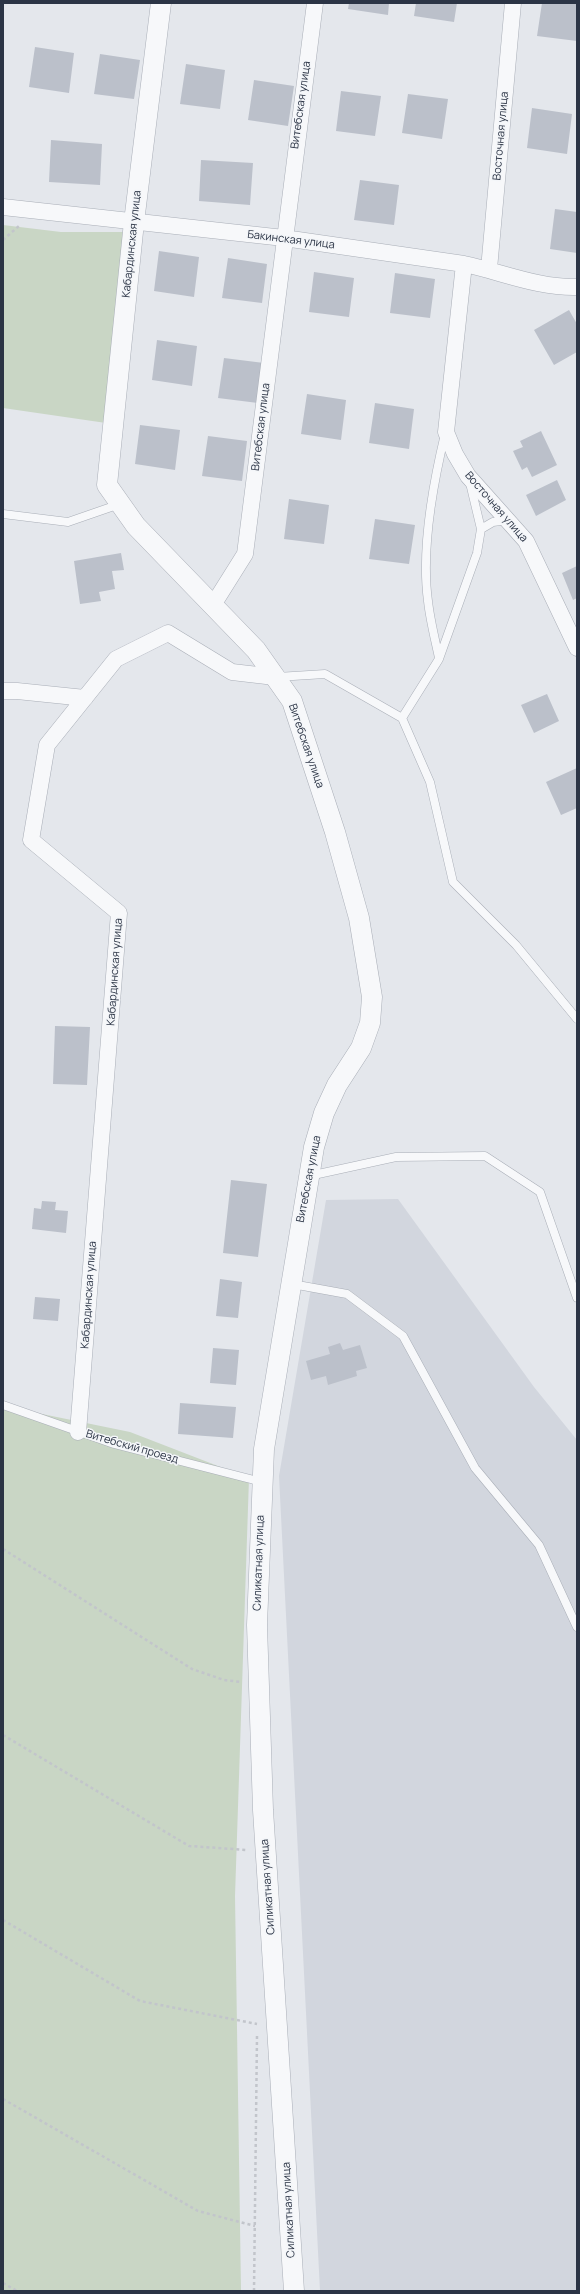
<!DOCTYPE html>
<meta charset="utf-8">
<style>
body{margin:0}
#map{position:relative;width:580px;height:2294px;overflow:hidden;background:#e4e7ec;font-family:Manrope,sans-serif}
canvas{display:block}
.frame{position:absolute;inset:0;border:4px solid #2b3445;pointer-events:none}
</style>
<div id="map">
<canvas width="580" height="2294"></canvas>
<div class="frame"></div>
</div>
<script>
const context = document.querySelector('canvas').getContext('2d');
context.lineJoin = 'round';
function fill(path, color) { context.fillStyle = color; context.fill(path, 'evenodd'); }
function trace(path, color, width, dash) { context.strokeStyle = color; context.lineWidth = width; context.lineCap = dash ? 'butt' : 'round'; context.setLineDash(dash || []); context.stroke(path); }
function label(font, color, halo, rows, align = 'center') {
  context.font = font + ' Manrope,sans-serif'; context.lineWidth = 3; context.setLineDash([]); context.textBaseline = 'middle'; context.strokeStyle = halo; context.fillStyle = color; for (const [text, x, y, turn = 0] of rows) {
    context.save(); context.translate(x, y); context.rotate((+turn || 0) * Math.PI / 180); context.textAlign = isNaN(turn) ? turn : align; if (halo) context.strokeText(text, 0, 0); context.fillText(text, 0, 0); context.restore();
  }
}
const built = new Path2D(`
 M398 1199 534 1387 577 1440V2291H320L279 1476 326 1200Z`);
const green = new Path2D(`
 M3 225 61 232H123L106 423 3 408Z
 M3 1406 130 1432 249 1478 235 1896 241 2291H3Z`);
const building = new Path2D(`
 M349 3H389L388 15 348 9Z
 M416 3H457L454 22 414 16Z
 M542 3H577V41L537 36Z
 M35 47 74 53 69 93 29 87Z
 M100 54 140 60 134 99 94 94Z
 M186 64 225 70 220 109 180 104Z
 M254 80 294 86 288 126 248 120Z
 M341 91 381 96 375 136 336 131Z
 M408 94 448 99 442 139 402 133Z
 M532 108 572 114 567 154 527 148Z
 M51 140 102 144 100 185 49 182Z
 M201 160 253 163 250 205 199 201Z
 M360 180 399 185 394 225 354 220Z
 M555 209 577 212V253L550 249Z
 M159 251 199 257 194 297 154 291Z
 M228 258 267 264 262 303 222 298Z
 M314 272 354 278 349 317 309 312Z
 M395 273 435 279 430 318 390 313Z
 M569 310 577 324V352L554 365 534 330Z
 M157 340 197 346 192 386 152 380Z
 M224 358 264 363 258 403 218 398Z
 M307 394 346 400 341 440 301 434Z
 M375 403 414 409 409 449 369 443Z
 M140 425 180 430 175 470 135 464Z
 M541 431 557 465 532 477 527 467 522 470 513 451 523 447 520 441Z
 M208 436 247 441 242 481 202 476Z
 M557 480 566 500 536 516 526 495Z
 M289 499 329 505 324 544 284 539Z
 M375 519 415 525 409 564 369 559Z
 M121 553 124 570 112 571 115 589 99 592 101 601 80 604 74 561Z
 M577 566V598L573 600 562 573Z
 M547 694 559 721 534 733 521 705Z
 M577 768V808L561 815 546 782Z
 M55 1026 90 1027 87 1085 53 1084Z
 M231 1180 267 1184 258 1257 223 1253Z
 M42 1201 56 1202 55 1210 68 1211 66 1233 32 1229 34 1208 41 1209Z
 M220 1279 242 1282 238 1318 216 1316Z
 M35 1297 60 1299 58 1321 33 1319Z
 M340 1343 343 1350 360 1345 367 1368 356 1371 357 1376 328 1385 326 1376 311 1380 306 1361 330 1354 328 1347Z
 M213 1348 239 1350 236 1385 210 1383Z
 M180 1403 236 1407 233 1438 178 1434Z`);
const path = new Path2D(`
 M3 240 20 225
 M3 1549 192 1669 224 1680 241 1682
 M3 1735 189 1846 247 1850
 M3 1920 140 2001 257 2024
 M3 2099 198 2211 255 2226
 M3 2283 17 2291
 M254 2291 257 2036`);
const service = new Path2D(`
 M470 483 481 529
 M3 514 68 522 120 504
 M439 658C435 639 430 620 428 601 421 550 433 484 445 434
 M277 677 325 674 402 718 439 659 477 553 481 529 493 522 508 520
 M402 718 430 782 453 882 516 945 577 1019
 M309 1176 396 1157 485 1156 540 1192 577 1298
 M292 1284 347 1294 403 1336 475 1468 539 1545 577 1627
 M3 1405 114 1444 262 1482`);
const minor = new Path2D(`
 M3 207 284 238 464 264C502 272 538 288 577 287
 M464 264 446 432 455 454 468 476 526 541 577 648
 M489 269 513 3
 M213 605 245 554 315 3
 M3 691H17L85 698
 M78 1432 119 913 31 840 47 745 116 659 168 633 232 672 275 677`);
const tertiary = new Path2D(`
 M161 3 134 222 107 485 136 526 256 650 292 701 335 832 359 918 372 997 370 1023 361 1048 337 1085 324 1113 314 1147 264 1449 257 1625 263 1810 294 2291`);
const streetNames = [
 ["Витебская улица",301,105,-82],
 ["Восточная улица",501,136,-85],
 ["Бакинская улица",291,240,7],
 ["Кабардинская улица",132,244,-84],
 ["Витебская улица",261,427,-83],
 ["Восточная улица",496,507,49],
 ["Витебская улица",306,746,71],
 ["Кабардинская улица",115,972,-86],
 ["Витебская улица",309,1179,-79],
 ["Кабардинская улица",89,1295,-86],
 ["Витебский проезд",132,1447,16],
 ["Силикатная улица",259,1563,-88],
 ["Силикатная улица",268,1887,-94],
 ["Силикатная улица",289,2210,-93]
];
fill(built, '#d2d6de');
fill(green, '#c9d6c5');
fill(building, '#bbc0ca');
trace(service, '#a9aeb7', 9);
trace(minor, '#a9aeb7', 17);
trace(tertiary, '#a9aeb7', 21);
trace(path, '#c2c5cb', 2.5, [3, 3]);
trace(service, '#f7f8fa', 8);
trace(minor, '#f7f8fa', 16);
trace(tertiary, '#f7f8fa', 20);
label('11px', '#2b3445', '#f4f6f9', streetNames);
</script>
